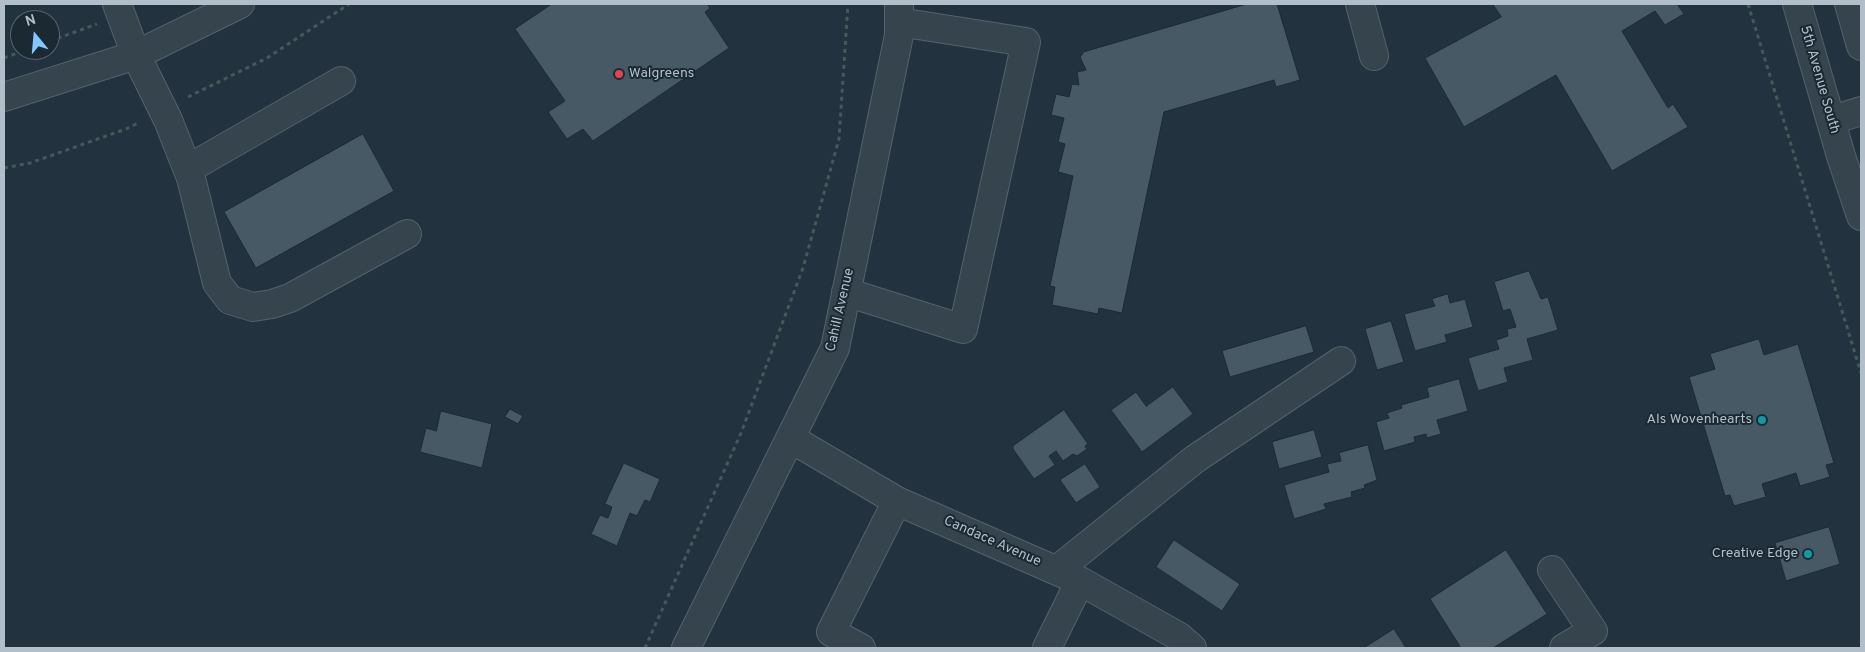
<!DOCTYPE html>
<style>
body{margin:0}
#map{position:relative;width:1865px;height:652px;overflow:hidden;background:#22333f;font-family:Overpass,sans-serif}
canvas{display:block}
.frame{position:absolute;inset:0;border:5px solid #b2bfca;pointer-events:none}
.north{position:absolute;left:10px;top:10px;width:50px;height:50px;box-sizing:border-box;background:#1b2933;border:1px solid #57656f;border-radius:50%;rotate:343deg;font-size:14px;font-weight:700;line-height:20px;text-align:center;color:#b2bfca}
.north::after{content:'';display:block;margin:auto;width:18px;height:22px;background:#82c7ff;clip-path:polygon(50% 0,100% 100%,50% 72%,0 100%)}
</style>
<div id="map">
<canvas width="1865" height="652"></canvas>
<div class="frame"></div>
<div class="north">N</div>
</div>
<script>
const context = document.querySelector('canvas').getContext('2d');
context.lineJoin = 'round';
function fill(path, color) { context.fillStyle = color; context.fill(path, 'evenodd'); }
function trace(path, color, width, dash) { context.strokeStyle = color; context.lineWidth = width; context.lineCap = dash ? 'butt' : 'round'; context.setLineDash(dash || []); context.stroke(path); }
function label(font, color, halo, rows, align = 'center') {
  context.font = font + ' Overpass,sans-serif'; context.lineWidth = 4; context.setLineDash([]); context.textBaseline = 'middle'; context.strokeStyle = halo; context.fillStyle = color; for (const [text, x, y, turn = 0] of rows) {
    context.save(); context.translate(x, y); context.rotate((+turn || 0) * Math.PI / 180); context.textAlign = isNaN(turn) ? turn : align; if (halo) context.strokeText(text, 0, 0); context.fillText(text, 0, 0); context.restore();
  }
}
const building = new Path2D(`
 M552 4H707L710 8 705 12 729 48 593 141 583 129 567 139 548 112 565 101 515 29Z
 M1247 4H1277L1300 80 1276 87 1274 80 1164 112 1122 313 1099 308 1098 314 1052 305 1055 287 1050 286 1073 176 1058 172 1065 144 1058 142 1064 118 1051 115 1056 94 1069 97 1072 84 1079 85 1077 72 1086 70 1080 57 1084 52Z
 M1493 4H1677L1684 14 1665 25 1655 11 1622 31 1668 108 1673 104 1688 127 1612 171 1556 75 1464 127 1425 58 1501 17Z
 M363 134 394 191 256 268 224 212Z
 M1529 271 1541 299 1548 297 1558 330 1527 339 1533 360 1504 368 1508 382 1478 391 1468 358 1499 349 1496 340 1508 336 1507 329 1516 327 1510 309 1503 311 1494 282Z
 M1448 294 1450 303 1465 299 1473 327 1445 335 1447 342 1415 351 1404 314 1435 306 1432 299Z
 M1391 321 1404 362 1377 370 1365 329Z
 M1306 326 1314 352 1230 377 1222 351Z
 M1759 339 1764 355 1798 344 1834 463 1826 465 1830 477 1800 486 1796 473 1762 484 1766 497 1734 506 1730 495 1725 496 1689 377 1715 369 1710 354Z
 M1459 379 1468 411 1437 420 1441 434 1427 438 1426 434 1414 437 1415 442 1384 451 1376 422 1389 418 1387 413 1402 408 1401 405 1429 397 1427 388Z
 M1173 387 1193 414 1142 452 1111 410 1136 392 1146 406Z
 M510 409 523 416 518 424 505 417Z
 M1064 410 1088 444 1085 446 1087 449 1077 456 1073 454 1063 461 1056 451 1049 456 1055 465 1034 479 1013 449V446Z
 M441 411 492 424 482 468 420 452 426 428 436 431Z
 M1314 430 1322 457 1279 469 1272 442Z
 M1368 445 1377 480 1364 485 1365 488 1351 492 1352 497 1324 504 1326 509 1294 519 1284 485 1329 472 1327 464 1341 461 1339 453Z
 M624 463 660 479 650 502 645 500 637 516 630 513 617 546 591 534 600 515 608 518 612 507 605 504Z
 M1085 464 1100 487 1076 503 1060 480Z
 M1829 527 1840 564 1786 581 1775 543Z
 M1174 540 1240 584 1222 611 1156 567Z
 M1506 550 1547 614 1493 648H1461L1430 599Z
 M1394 629 1406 648H1364Z`);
const path = new Path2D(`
 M1748 4 1861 373
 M50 41 97 24
 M4 58 26 50
 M188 97 267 58 349 4
 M4 168 30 163 126 129 140 122
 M645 648 741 433 803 268 839 139 848 4`);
const minor = new Path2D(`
 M117 4 136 55 168 120 191 178 217 283 230 300 253 307 272 304 290 298 407 234
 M1360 4 1374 56
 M1797 4 1841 156 1861 216
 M1849 4 1861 46
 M4 97 136 55 240 4
 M1832 120 1861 111
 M188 169 341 81
 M846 292 963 329 1026 42 899 22
 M790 438 897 501 1080 581 1178 636 1192 648
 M1057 570 1195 459 1341 361
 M1552 570 1593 631 1564 648
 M686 648 835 348 899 35V4
 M861 648 831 632 897 501
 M1047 648 1080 581`);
const markers = [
 [619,74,5,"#e0444e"],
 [1762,420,5,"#0f9aa8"],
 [1808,554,5,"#0f9aa8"]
];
const poiNames = [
 ["Walgreens",629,74,"left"],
 ["Als Wovenhearts",1752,420],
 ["Creative Edge",1798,554]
];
const streetNames = [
 ["5th Avenue South",1819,80,74],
 ["Cahill Avenue",841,310,-77],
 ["Candace Avenue",992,542,24]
];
fill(building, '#465965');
trace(building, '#1d2b35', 1);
trace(minor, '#54626c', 30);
trace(path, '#425b5a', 3, [4, 4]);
trace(minor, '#36444e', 28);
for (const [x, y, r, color] of markers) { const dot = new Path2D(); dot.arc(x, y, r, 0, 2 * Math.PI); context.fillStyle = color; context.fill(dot); trace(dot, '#1b2933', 2); }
label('14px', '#b2bfca', '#1b2933', poiNames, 'right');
label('14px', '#b2bfca', '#1b2933', streetNames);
</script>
